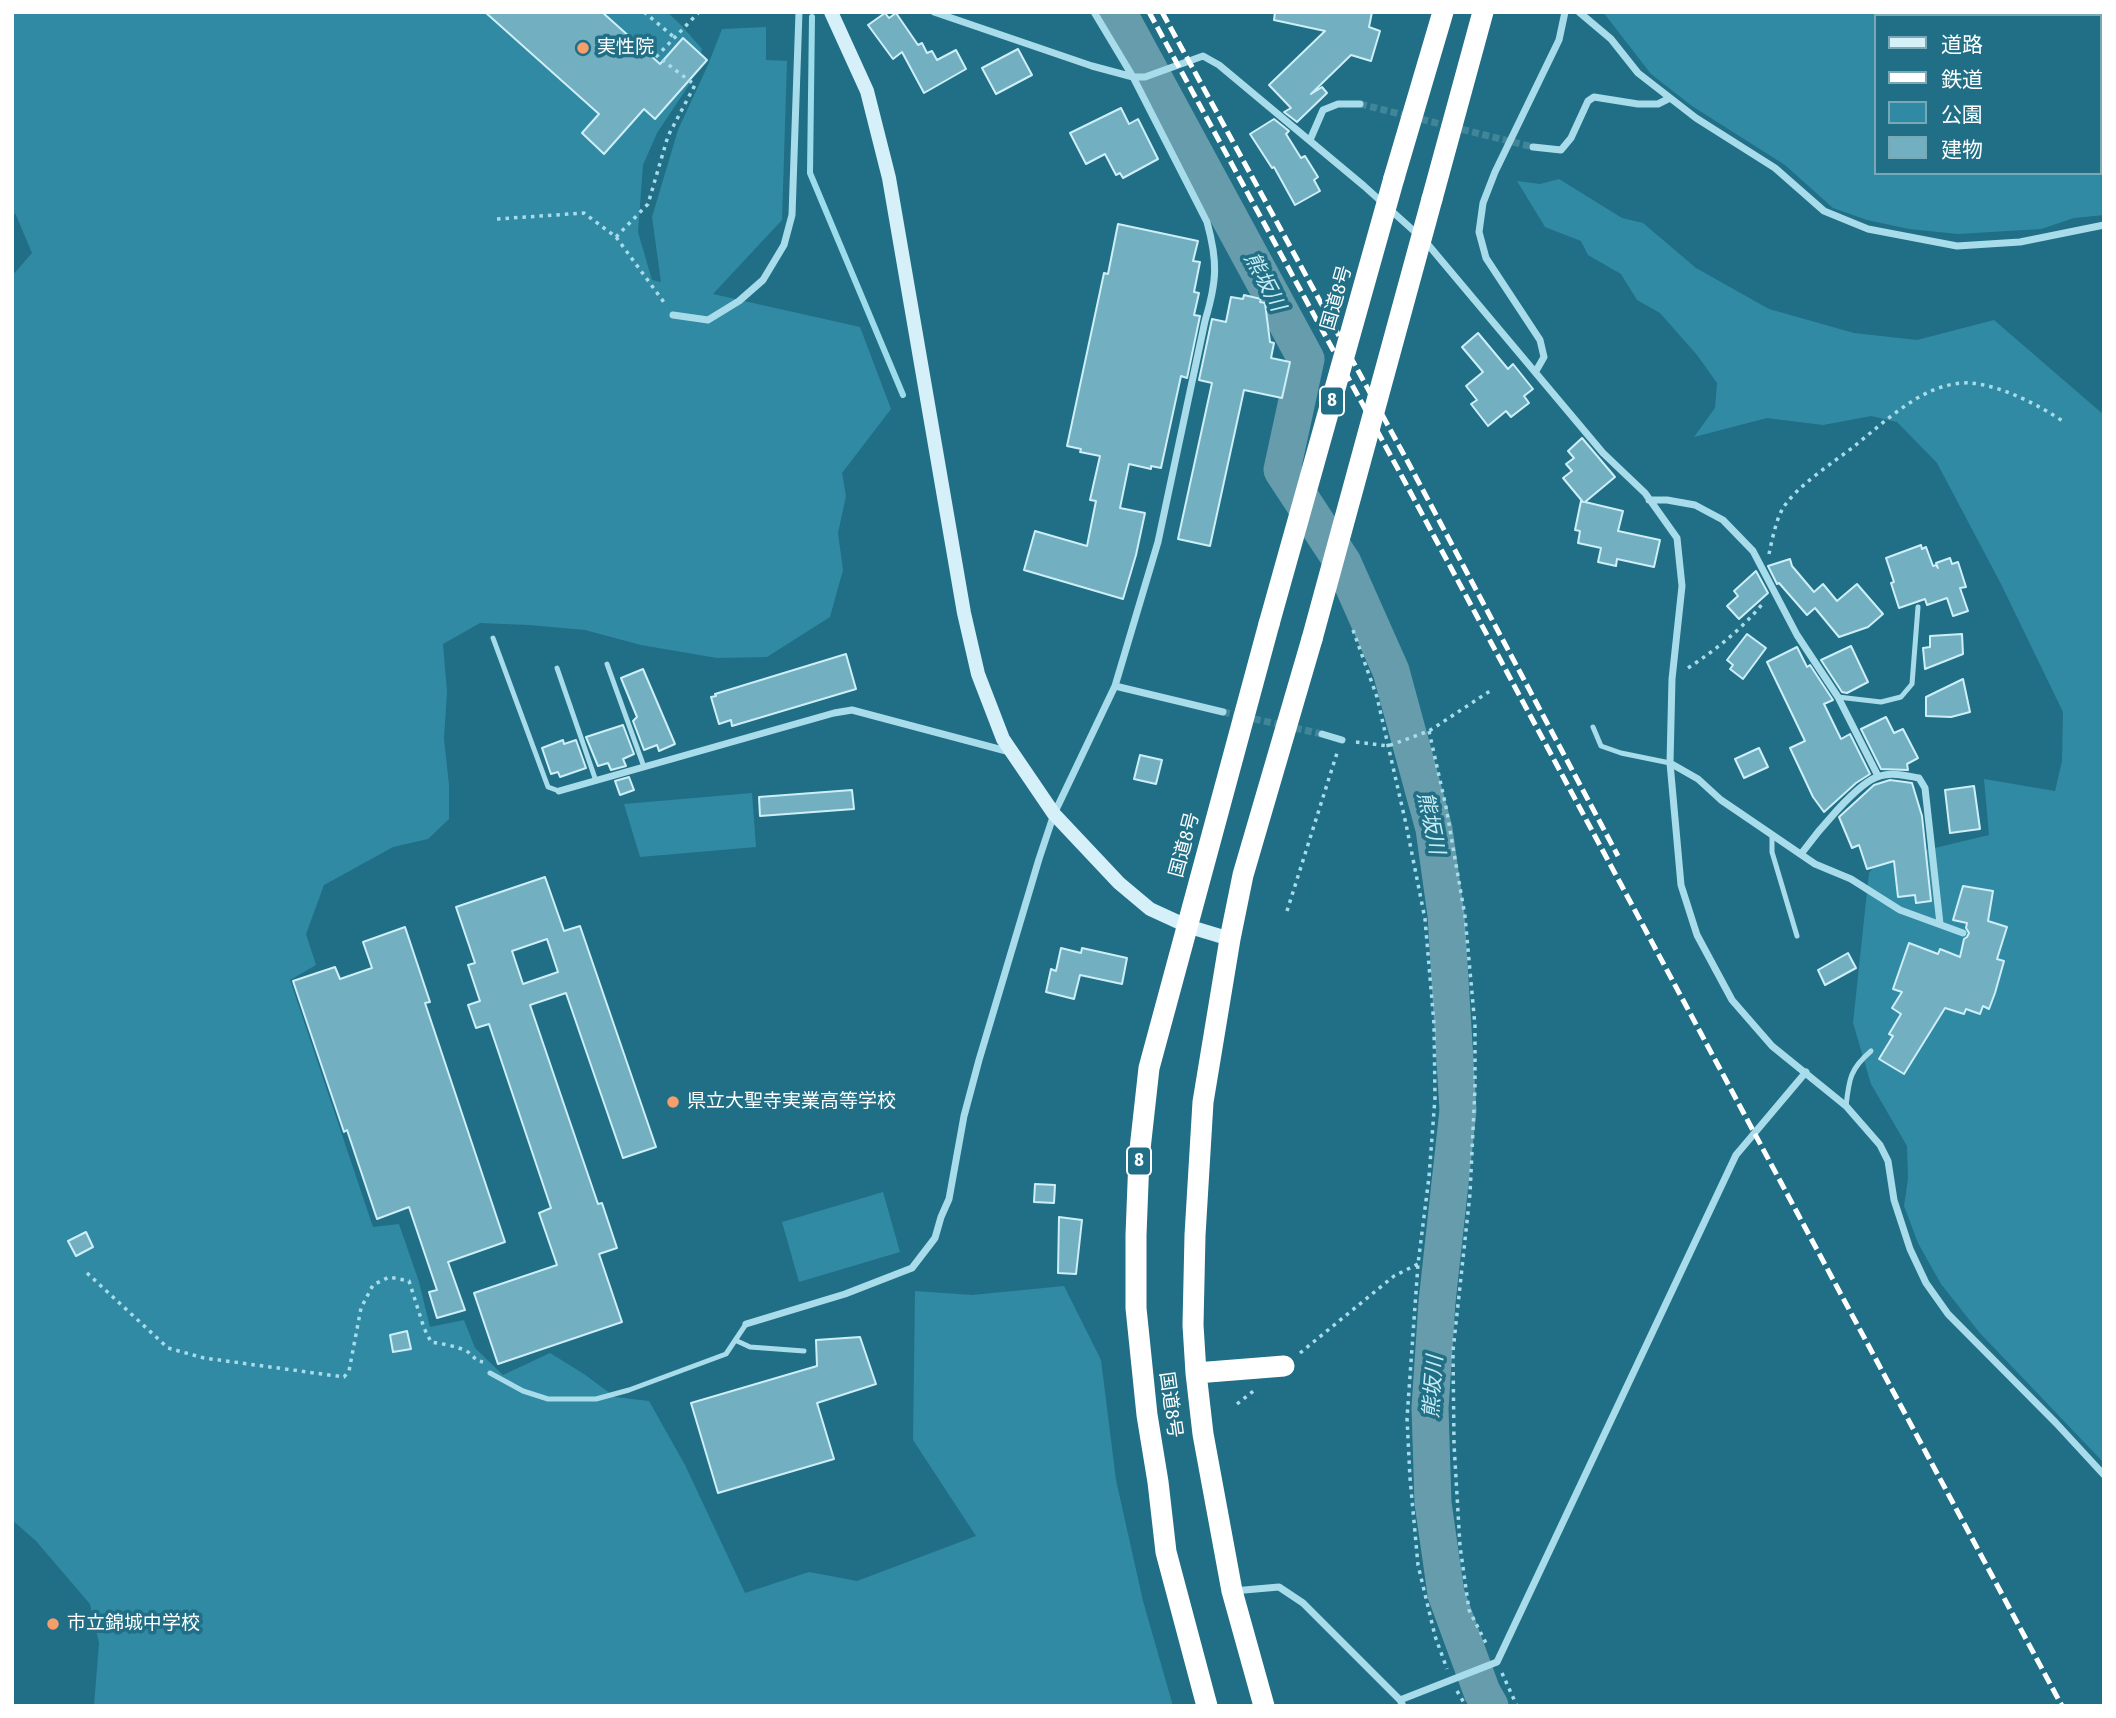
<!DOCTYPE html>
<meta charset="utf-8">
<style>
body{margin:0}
#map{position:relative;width:2116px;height:1718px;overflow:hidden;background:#206f86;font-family:"Fira Sans Condensed","Noto Sans JP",sans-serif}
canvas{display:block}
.frame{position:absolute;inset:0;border:14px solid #fff;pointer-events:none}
.legend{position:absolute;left:1874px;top:14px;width:228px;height:161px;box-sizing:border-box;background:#206f86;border:2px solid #79a9b6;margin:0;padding:9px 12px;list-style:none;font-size:21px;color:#fff}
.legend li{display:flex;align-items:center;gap:14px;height:35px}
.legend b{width:35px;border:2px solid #79a9b6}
</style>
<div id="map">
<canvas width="2116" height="1718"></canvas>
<div class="frame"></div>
<ul class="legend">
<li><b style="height:9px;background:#d5f0f8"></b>道路</li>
<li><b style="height:9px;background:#fff"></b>鉄道</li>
<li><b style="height:19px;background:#318aa3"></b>公園</li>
<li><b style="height:19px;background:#72afc1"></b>建物</li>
</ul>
</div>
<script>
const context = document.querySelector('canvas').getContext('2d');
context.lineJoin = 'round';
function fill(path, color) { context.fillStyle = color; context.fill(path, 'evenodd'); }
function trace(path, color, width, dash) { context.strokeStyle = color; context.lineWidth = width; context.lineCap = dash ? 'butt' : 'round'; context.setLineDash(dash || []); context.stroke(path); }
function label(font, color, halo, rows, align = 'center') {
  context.font = font + ' "Fira Sans Condensed","Noto Sans JP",sans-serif'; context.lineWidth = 7; context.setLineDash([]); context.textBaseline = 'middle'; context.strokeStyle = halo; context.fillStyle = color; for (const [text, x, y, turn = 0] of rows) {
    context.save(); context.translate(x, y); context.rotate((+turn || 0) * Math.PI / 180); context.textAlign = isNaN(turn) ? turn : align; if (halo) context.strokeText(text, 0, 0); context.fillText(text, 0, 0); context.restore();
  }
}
const green = new Path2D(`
 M12 12H667L681 25 702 49 691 82 657 133 643 165 638 232 652 280 661 282 652 217 678 130 708 65 722 29 766 27V60L787 61 782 220 713 294 860 327 891 409 842 473 846 496 838 533 843 570 830 617 767 657 717 658 641 645 585 630 529 625 480 623 443 644 447 692 444 739 449 785V819L428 839 393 847 324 885 306 934 316 965 290 980 373 1227 399 1224 419 1282 430 1327 464 1320 475 1348 503 1375 550 1353 584 1374 615 1397 649 1401 685 1465 745 1593 809 1572 857 1581 976 1536 913 1440 915 1291 972 1295 1064 1286 1101 1360 1116 1480 1143 1601 1173 1706H94L99 1643 90 1604 36 1541 12 1520V276L32 253 16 215 12 211Z
 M1603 12H2104V215L2074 218 2041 229 1958 234 1909 229 1867 220 1833 208 1785 165 1692 106 1651 74ZM1876 16H2100V173H1876Z
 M1559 179 1622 218 1643 223 1696 268 1769 309 1854 333 1917 340 1994 320 2104 415V1463L1979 1332 1941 1284 1918 1243 1904 1206 1908 1179 1907 1146 1871 1084 1853 1023 1869 873 1876 864 1897 857 1989 835 1984 779 2055 791 2062 761 2063 712 2001 584 1937 463 1897 422 1871 416 1823 425 1767 418 1694 437 1715 408 1717 383 1697 355 1660 313 1637 300 1621 274 1588 255 1581 241 1545 227 1517 181 1540 184Z
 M752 793 756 847 640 857 624 804Z
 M883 1192 900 1252 799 1282 782 1222Z`);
const stream = new Path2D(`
 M812 17 810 173 903 395`);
const river = new Path2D(`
 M1118 12 1306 359 1282 470 1343 563 1391 671 1434 829 1446 915 1458 1110 1437 1302 1430 1408 1433 1503 1446 1594 1482 1692 1490 1706`);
const building = new Path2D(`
 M485 12H602L660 64 683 38 707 60 655 119 644 109 604 154 582 133 599 114Z
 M1275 12H1372L1369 27 1380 31 1371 61 1351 55 1311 94 1322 87 1327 93 1297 122 1284 112 1291 108 1269 85 1325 31 1274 20Z
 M885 13 889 18 896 13 918 45 922 43 927 53 932 51 937 60 956 50 966 69 924 93 902 52 893 59 868 25Z
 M1018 49 1032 75 996 94 982 68Z
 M1121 108 1129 124 1138 119 1158 159 1123 178 1120 173 1116 175 1105 154 1086 164 1070 133Z
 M1274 119 1289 131 1286 134 1301 158 1305 156 1318 177 1314 180 1320 191 1295 205 1274 167 1272 168 1250 134Z
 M1118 224 1198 241 1193 261 1200 262 1194 292 1199 293 1194 315 1200 316 1187 378 1181 376 1161 468 1151 466V469L1129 464 1120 508 1145 513 1136 555 1123 599 1024 570 1035 531 1087 546 1096 501 1090 500 1100 456 1080 452 1081 449 1067 446 1104 273 1108 274Z
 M1244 295 1261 299 1260 302 1265 303 1270 342 1274 343 1271 358 1290 362 1282 398 1244 390 1210 546 1178 539 1212 383 1199 380 1212 319 1226 322 1231 297 1243 299Z
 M1478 333 1508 369 1513 364 1533 389 1524 396 1529 403 1511 417 1506 411 1488 426 1471 404 1477 400 1466 386 1483 372 1462 347Z
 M1582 438 1615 477 1585 502 1623 511 1618 531 1660 540 1654 567 1617 559 1616 566 1598 562 1601 548 1578 543 1580 531 1575 530 1581 501 1583 502 1563 478 1572 471 1566 464 1574 458 1568 451Z
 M1921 545 1922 549 1926 547 1933 566 1936 565 1938 568 1936 563 1950 558 1952 564 1958 562 1966 587 1960 588 1968 611 1953 616 1947 598 1927 605 1925 599 1899 608 1891 583 1894 582 1886 558Z
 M1790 559 1792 566 1814 592 1823 584 1837 601 1857 584 1883 614 1868 627 1839 637 1815 608 1807 615 1779 583 1777 584 1768 566Z
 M1756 571 1768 593 1739 619 1727 606 1738 596 1734 591Z
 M1747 634 1766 648 1743 679 1730 669 1733 665 1727 660Z
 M1962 634 1963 654 1925 669 1923 648 1930 647V636Z
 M1851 646 1868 682 1847 693 1842 692 1821 660Z
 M1797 647 1807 667 1810 665 1833 700 1824 704 1841 739 1850 734 1870 774 1856 783 1824 812 1813 797 1790 748 1805 741 1767 662Z
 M846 654 856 689 732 726 731 720 719 724 711 697 716 696 715 694Z
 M643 669 675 744 659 751 657 745 644 750 633 721 637 717 621 678Z
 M1963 679 1970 712 1951 717 1926 716V697Z
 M1886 717 1894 733 1903 729 1918 758 1907 764 1908 770 1881 769 1861 729Z
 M623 725 634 754 623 759 626 766 611 770 608 763 598 766 586 737Z
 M563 740 564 744 576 740 586 768 560 777 558 772 551 774 542 748Z
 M1759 748 1768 767 1744 778 1735 759Z
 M1140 755 1162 760 1156 784 1134 779Z
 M629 777 634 790 620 795 615 781Z
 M1890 780 1912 783 1922 816 1931 901 1916 903 1915 895 1898 897 1894 861 1867 869 1859 845 1852 848 1839 817 1874 785Z
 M1974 786 1980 829 1950 833 1945 790Z
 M852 790 854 809 760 816 759 797Z
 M545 877 564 931 580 926 656 1147 623 1158 566 993 530 1005 598 1204 602 1203 617 1248 599 1254 622 1322 498 1364 474 1293 557 1265 539 1213 551 1208 489 1024 476 1028 468 1005 480 1001 468 965 475 963 456 907ZM547 939 558 972 523 984 512 951Z
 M1963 886 1993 891 1988 921 2007 927 1997 959 2004 961 1995 993 1989 1009 1983 1006 1980 1014 1966 1009 1964 1014 1945 1008 1904 1074 1879 1059 1893 1036 1889 1034 1901 1014 1892 1008 1902 992 1893 989 1909 943 1938 954 1940 949 1960 957 1964 939 1967 937 1969 933 1966 928 1967 923 1953 920Z
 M405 927 430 1002 425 1003 505 1242 448 1262 465 1310 437 1318 429 1292 437 1290 409 1207 377 1219 347 1130 344 1132 293 981 335 967 340 979 372 968 363 942Z
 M1061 948 1081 953 1082 948 1127 958 1122 984 1080 975 1074 999 1046 992 1051 969 1056 971Z
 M1848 953 1856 968 1825 985 1818 970Z
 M1035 1184 1055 1185 1054 1203 1034 1202Z
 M1059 1217 1082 1220 1076 1274 1058 1273Z
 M86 1232 93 1247 76 1256 68 1241Z
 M407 1331 411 1349 393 1352 390 1335Z
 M860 1337 876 1384 817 1403 834 1459 718 1493 691 1403 817 1366 816 1340Z`);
const streetTunnel = new Path2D(`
 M1360 104 1533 147
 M1223 712 1322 734`);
const path = new Path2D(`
 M644 12 675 38
 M497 219 584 213 616 237 666 305
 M616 237 648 204 668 136 695 85 657 56 699 12
 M1769 554C1772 540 1776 520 1783 508 1797 486 1831 464 1852 448 1876 429 1901 405 1929 392 1941 386 1958 382 1971 383 2002 386 2039 405 2064 422
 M1353 630 1377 697 1406 824 1425 919 1434 1024 1435 1098 1429 1177 1418 1264 1407 1418 1410 1478 1418 1565 1435 1636 1447 1669
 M1688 668C1717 649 1742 629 1764 602
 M1429 731 1446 807 1465 916 1475 1026V1088L1470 1194 1453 1351 1454 1444 1460 1546 1469 1610 1488 1647
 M1356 742 1388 746 1429 731 1493 689
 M1287 911 1337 753
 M87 1273 168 1348 204 1358 344 1377 349 1371 361 1308 373 1285 389 1277 409 1281 424 1328 431 1342C443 1344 457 1346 468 1352 474 1357 475 1360 483 1362
 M1300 1353 1394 1276 1418 1264
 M1237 1404 1256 1389
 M1502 1673 1517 1706
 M1457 1691 1466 1706`);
const lane = new Path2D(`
 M493 638 548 787 559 791
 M607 664 644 767
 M557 668 596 781
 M1838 697 1881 702 1901 697 1912 684 1918 607
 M1593 727 1601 746 1621 753 1670 763
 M1772 835V852L1797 936
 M1846 1106C1849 1079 1850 1069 1871 1051
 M735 1340 750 1347 804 1351
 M490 1373 523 1391 548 1399H596L629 1390 726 1354 746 1324`);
const street = new Path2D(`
 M934 12 1092 66 1133 77H1145L1203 56 1219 65 1364 186 1425 241 1603 453 1645 493 1677 538 1682 586 1672 679 1670 763 1681 885 1697 935 1732 1000 1772 1046 1846 1106 1880 1145 1888 1161 1894 1200 1910 1249 1926 1283 1948 1314 2056 1423 2104 1475
 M1579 12 1611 39 1638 73 1696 118 1775 168 1824 211 1868 229 1957 246 2020 242 2104 225
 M1310 140 1323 110 1338 104H1360
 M1533 147 1561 150 1571 138 1588 101 1594 97 1638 104H1658L1670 98
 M673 315 708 320 739 301 763 280 784 245 792 215 799 12
 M1536 371 1544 357 1540 340 1486 258 1479 232 1483 203 1495 172 1559 40 1565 12
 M1649 500H1667L1695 505 1723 520 1753 551 1797 635 1838 697 1878 776
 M1115 686 1223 712
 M1322 734 1342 740
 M1670 763 1698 779 1721 800 1815 864 1851 879 1900 910 1963 933
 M559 791 834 713 852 710 1010 752
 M1801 854C1815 835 1858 781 1880 776 1892 772 1907 776 1919 778L1925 788 1940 924
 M746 1324 845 1294 912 1268 935 1238 941 1217 949 1199 964 1116 979 1060 1039 859 1054 814 1115 686 1158 542 1205 321C1217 281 1218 262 1207 222L1133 77 1094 12
 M1233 1591 1279 1587 1303 1603 1400 1700 1403 1706
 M1400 1700 1497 1662 1736 1155 1806 1072`);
const secondary = new Path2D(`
 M831 12 867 91 889 178 964 613 978 674 1003 739 1054 814 1119 883 1150 909 1187 926 1230 939`);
const highway = new Path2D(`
 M1394 178 1443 12
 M1432 199 1483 12
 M1196 1373 1284 1366
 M1207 1706 1166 1552 1158 1482 1147 1415 1136 1308V1235L1139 1158 1149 1068 1269 624
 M1264 1706 1232 1591 1203 1434 1196 1373 1193 1325 1195 1235 1203 1102 1230 939 1243 875 1312 639`);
const rail = new Path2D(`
 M1149 12 1399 471 2062 1706
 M1162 12 1409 464 1618 856`);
const highwayBridge = new Path2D(`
 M1269 624 1394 178
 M1312 639 1432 199`);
const markers = [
 [583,48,7,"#f79f6a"],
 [673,1102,7,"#f79f6a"],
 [53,1624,7,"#f79f6a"]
];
const shields = [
 [1332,401,24],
 [1139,1161,24]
];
const shieldNames = [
 ["8",1332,401],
 ["8",1139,1161]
];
const poiNames = [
 ["実性院",597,48],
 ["県立大聖寺実業高等学校",687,1102],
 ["市立錦城中学校",67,1624]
];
const streetNames = [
 ["国道8号",1337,298,-74],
 ["国道8号",1185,845,-75],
 ["国道8号",1170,1405,82]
];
const waterNames = [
 ["熊坂川",1264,282,62],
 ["熊坂川",1430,823,78],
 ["熊坂川",1434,1387,-86]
];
fill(green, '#318aa3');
trace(stream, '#9ddceb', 6);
trace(river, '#669cab', 37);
fill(building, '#72afc1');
trace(building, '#ceeff7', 2);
trace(streetTunnel, '#418598', 7, [7, 3.5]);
trace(path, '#a9dcea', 3.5, [3.5, 5]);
trace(lane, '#a9dcea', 5);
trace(street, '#a9dcea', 7);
trace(secondary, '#d5f0f8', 14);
trace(highway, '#fff', 21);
trace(rail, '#fff', 5, [12, 5]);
trace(highwayBridge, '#fff', 21);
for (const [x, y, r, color] of markers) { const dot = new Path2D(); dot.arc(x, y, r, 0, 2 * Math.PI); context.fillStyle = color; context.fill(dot); trace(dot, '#206f86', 2.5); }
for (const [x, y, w] of shields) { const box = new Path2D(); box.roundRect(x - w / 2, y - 14.5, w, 29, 5); context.fillStyle = '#206f86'; context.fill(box); trace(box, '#fff', 2); }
label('bold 18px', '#fff', null, shieldNames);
label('19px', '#fff', '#206f86', poiNames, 'left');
label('19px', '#fff', '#206f86', streetNames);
label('italic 21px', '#c8ecf4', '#206f86', waterNames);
</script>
